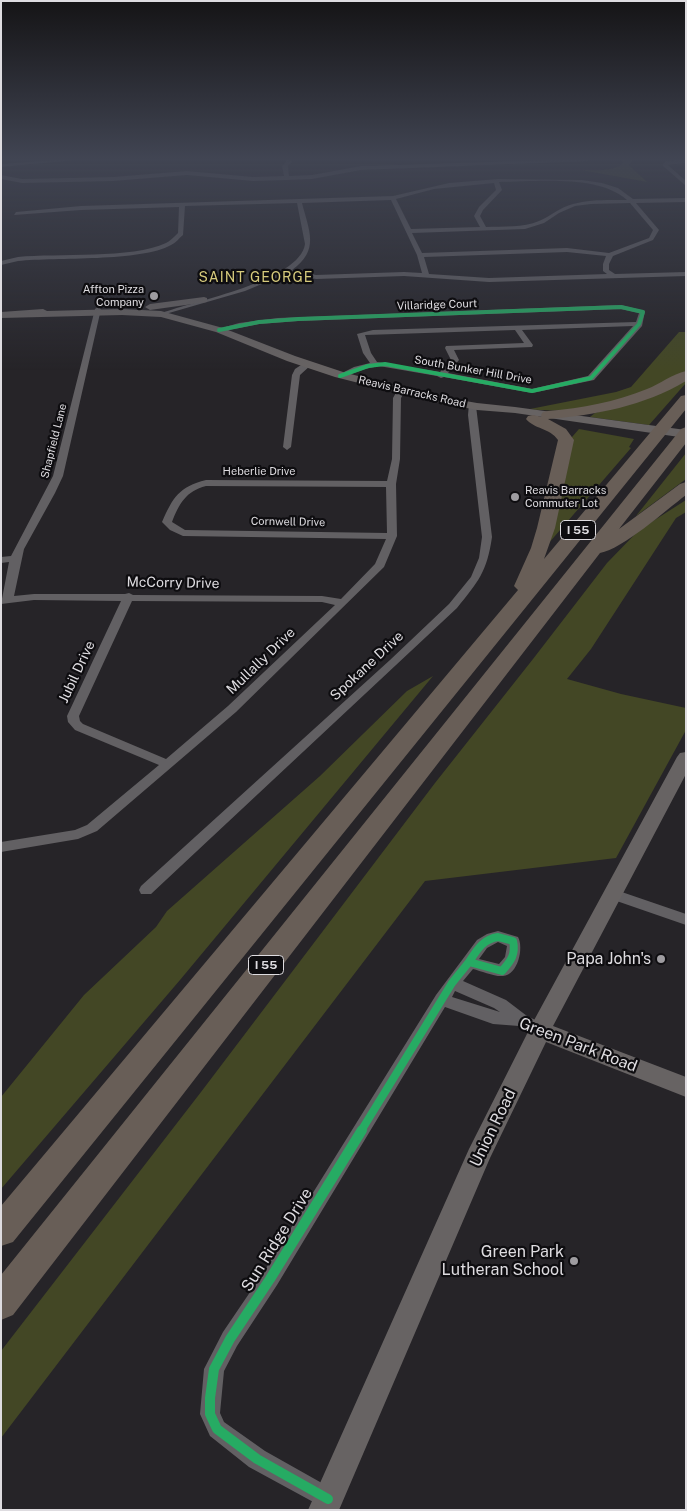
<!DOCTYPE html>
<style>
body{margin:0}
#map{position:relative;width:687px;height:1511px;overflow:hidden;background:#262428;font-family:"Public Sans",sans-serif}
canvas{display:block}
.frame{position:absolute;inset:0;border:2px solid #dedce0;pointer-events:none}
</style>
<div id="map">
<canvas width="687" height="1511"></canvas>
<div class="frame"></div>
</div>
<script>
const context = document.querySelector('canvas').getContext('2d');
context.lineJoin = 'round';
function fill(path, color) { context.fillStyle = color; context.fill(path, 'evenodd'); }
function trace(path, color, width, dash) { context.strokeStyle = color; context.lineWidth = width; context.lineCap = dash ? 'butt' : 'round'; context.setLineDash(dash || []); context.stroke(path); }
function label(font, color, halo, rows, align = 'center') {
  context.font = font + ' "Public Sans",sans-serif'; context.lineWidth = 4.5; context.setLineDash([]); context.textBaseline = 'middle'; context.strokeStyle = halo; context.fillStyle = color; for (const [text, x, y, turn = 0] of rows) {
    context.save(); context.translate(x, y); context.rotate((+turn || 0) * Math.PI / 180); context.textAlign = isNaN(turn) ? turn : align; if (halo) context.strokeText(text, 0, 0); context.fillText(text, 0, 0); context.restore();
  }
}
const green = new Path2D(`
 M622 159H634L629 165 647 182 581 170C593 170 614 172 623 163Z
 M679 332H686V371C641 397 582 416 530 409L616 392 631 387Z
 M686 380V383L649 425 590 417 595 413 644 399Z
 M579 429 634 439 629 447 631 448 548 544 572 437Z
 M686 453V479L636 516Z
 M686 500V512L676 518 591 649 567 679 621 694 686 708V730L616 858 425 881 1 1438V1351L201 1092 435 783 533 659 607 563 639 530Z
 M433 676 180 980 1 1189V1097L84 995 156 927 167 911 320 776 407 691Z`);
const street = new Path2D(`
 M69 159H86L1 167 2 164Z
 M285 159H289L292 162 288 166 289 176 312 175 361 166 586 159 589 161 361 170 312 179 287 180 253 181 187 175 113 181 22 183 1 179V175L22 179 113 177 187 171 253 177 284 176 282 166 286 162Z
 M686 159V163L668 165 686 181V186L662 165 666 161Z
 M498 179 582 180 602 183 618 188 633 199 686 198V202L636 203 659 230 653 240 613 256 609 264V270L615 274 686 272V276L489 282 404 276 316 279 288 273 245 291 162 315V313C193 301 300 281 305 244L297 203 185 206 183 235C179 238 176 243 171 245 141 262 56 257 18 261L1 265V261L18 257C57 253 132 259 166 243 170 241 174 237 178 233L179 207 81 210 14 215 16 212 81 206 393 196 449 183ZM499 182C535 182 598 174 627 200 609 200 590 199 573 204 560 207 551 216 539 221 523 228 503 226 486 227L480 216 483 210 502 190ZM494 183 496 190 479 207 474 216 480 227 411 229 396 199 434 189ZM391 200 417 255 422 273 404 272 316 275 292 270C320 250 309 231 302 203ZM630 203 653 230 649 238 609 253 567 248 422 253 412 233 525 229 544 223 559 213 575 206 591 204ZM567 252 606 256 603 264V271L607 274 489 278 429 274 424 257Z
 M621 305 645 311 642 326 594 380 532 393 444 377 441 378 437 376 379 366 365 369 340 378 336 376 354 367 370 363 363 353 357 334 373 330 636 322 639 313 621 309 298 321 259 324 219 332 215 330 239 323 278 318ZM633 326 588 376 532 389 448 373 459 360 454 350 532 347 533 345 522 330ZM515 330 524 343 446 346 445 348 451 360 440 372 377 362 371 353 365 335Z
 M98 307 101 309 63 476 55 493 24 549 14 596 34 594H125L129 593 133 595 322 596 341 599 375 564 386 539 183 536 170 530 162 522C173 497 179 487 206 480L387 481 392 459 393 398 398 389H401L405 391 401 398 400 459 396 484 397 536 384 567 236 712 97 831 78 839 1 852V842L75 830 87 825 159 765 75 730 68 722 67 716 121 601 34 600 1 604 9 562 1 563V557L11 556 53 476 95 309ZM206 486 386 487 387 533 185 530 172 522C179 504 186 491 206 486ZM132 601 322 602 335 605 228 706 166 759 83 724 80 721 79 716Z
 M304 363 311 365 300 375 291 447 287 450 283 447 292 375 295 369Z
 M469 404 476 406 492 537C487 572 478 582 457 608L151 894H141L139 890 141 886 390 660 449 604 471 577 479 558 482 537 468 415Z
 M613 889 686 914V925L608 898 606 894 608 890Z
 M498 931 518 937C524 948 518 975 503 976 495 977 481 971 473 969L463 981 506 1000 527 1016 546 1025 548 1030 546 1035 540 1036 519 1026 493 1024 445 1007 277 1285 237 1346 224 1371 220 1413 224 1422 265 1451 336 1491 339 1499 336 1507 328 1510 249 1467 210 1436 200 1414 204 1369 223 1332 263 1273 436 995 477 940 487 934ZM498 942 507 946 505 957 499 964 479 959 487 948ZM455 991 494 1008 500 1012 452 997Z`);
const secondary = new Path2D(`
 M204 297 207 298V302L150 310 145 307 150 304Z
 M43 309 47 311 122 309 161 311 223 328 295 356 343 372 426 394 477 403 515 407 686 430V438L515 413 477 410 426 400 335 377 287 361 216 332 161 317 122 315 1 318V312Z
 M686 752V774L553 1026 686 1077V1097L546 1042 490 1158 339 1510H308L469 1149 532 1024 677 757 680 753Z`);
const highway = new Path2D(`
 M686 371V381C644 406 596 415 548 419L566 429 574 440 555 528 544 559 681 396 686 395V409L13 1242 1 1246V1206L518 590 514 586 531 548 537 528 558 440C550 428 534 429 526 419L528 416 533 415 542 417 541 415 543 412 548 411C582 408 615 402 647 389 660 384 672 374 686 371Z
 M686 427V443L619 529 680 484 686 482V495C666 510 623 549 600 553L13 1315 1 1320V1275L681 429Z`);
const cyclewayFar2 = new Path2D(`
 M219 330 259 322 298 319 621 307 643 312 639 324 591 378 532 391 385 364 368 366 340 376`);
const cyclewayFar1 = new Path2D(`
 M498 937 513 941C516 954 511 961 502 971L469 962C477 950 483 939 498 937Z
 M361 1131 452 983 469 962`);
const cycleway = new Path2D(`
 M328 1499 257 1459 217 1429 210 1414V1398L214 1369 230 1339 270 1279 362 1130`);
const markers = [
 [154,296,5,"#9e9ca0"],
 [515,497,5,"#9e9ca0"],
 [661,959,5,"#9e9ca0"],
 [574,1261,5,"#9e9ca0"]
];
const farPoinames = [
 ["Affton Pizza",144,290],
 ["Company",144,303],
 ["Reavis Barracks",525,491,"left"],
 ["Commuter Lot",525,504,"left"]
];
const farStreetnames = [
 ["Villaridge Court",437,305,-2],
 ["South Bunker Hill Drive",473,370,10],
 ["Reavis Barracks Road",412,392,13],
 ["Shapfield Lane",54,441,-76],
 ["Heberlie Drive",259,472],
 ["Cornwell Drive",288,522,1]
];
const shields = [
 [578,530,35],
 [266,965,35]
];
const shieldNames = [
 ["I 55",578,530],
 ["I 55",266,965]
];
const farQuarternames = [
 ["SAINT GEORGE",256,278]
];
const streetNames = [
 ["McCorry Drive",173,583,1],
 ["Mullally Drive",261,661,-44],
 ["Spokane Drive",367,666,-43],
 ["Jubil Drive",77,672,-65]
];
const nearPoinames = [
 ["Papa John's",651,959],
 ["Green Park",564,1252],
 ["Lutheran School",564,1270]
];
const nearStreetnames = [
 ["Green Park Road",578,1045,21],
 ["Union Road",493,1128,-64],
 ["Sun Ridge Drive",277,1240,-58]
];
fill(green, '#434725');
fill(street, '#626063');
fill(secondary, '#676363');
fill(highway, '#685e57');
trace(cyclewayFar2, '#26ab63', 4);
trace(cyclewayFar1, '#26ab63', 8);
trace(cycleway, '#26ab63', 10);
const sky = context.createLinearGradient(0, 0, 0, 370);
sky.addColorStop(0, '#151416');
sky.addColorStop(0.43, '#414553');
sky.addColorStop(1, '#41455300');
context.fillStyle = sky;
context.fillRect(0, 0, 687, 370);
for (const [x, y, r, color] of markers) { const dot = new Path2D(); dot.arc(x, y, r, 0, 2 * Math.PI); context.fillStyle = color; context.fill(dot); trace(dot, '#0e0d10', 2); }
label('11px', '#dedce0', '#0e0d10', farPoinames, 'right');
label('11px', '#dedce0', '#0e0d10', farStreetnames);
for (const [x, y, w] of shields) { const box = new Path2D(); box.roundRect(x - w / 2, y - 9.5, w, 19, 4); context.fillStyle = '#0e0d10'; context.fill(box); trace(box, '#dedce0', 1); }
label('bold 12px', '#dedce0', null, shieldNames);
context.letterSpacing = '1px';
label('14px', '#d6ca7c', '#0e0d10', farQuarternames);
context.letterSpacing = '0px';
label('14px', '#dedce0', '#0e0d10', streetNames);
label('16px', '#dedce0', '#0e0d10', nearPoinames, 'right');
label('16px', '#dedce0', '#0e0d10', nearStreetnames);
</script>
